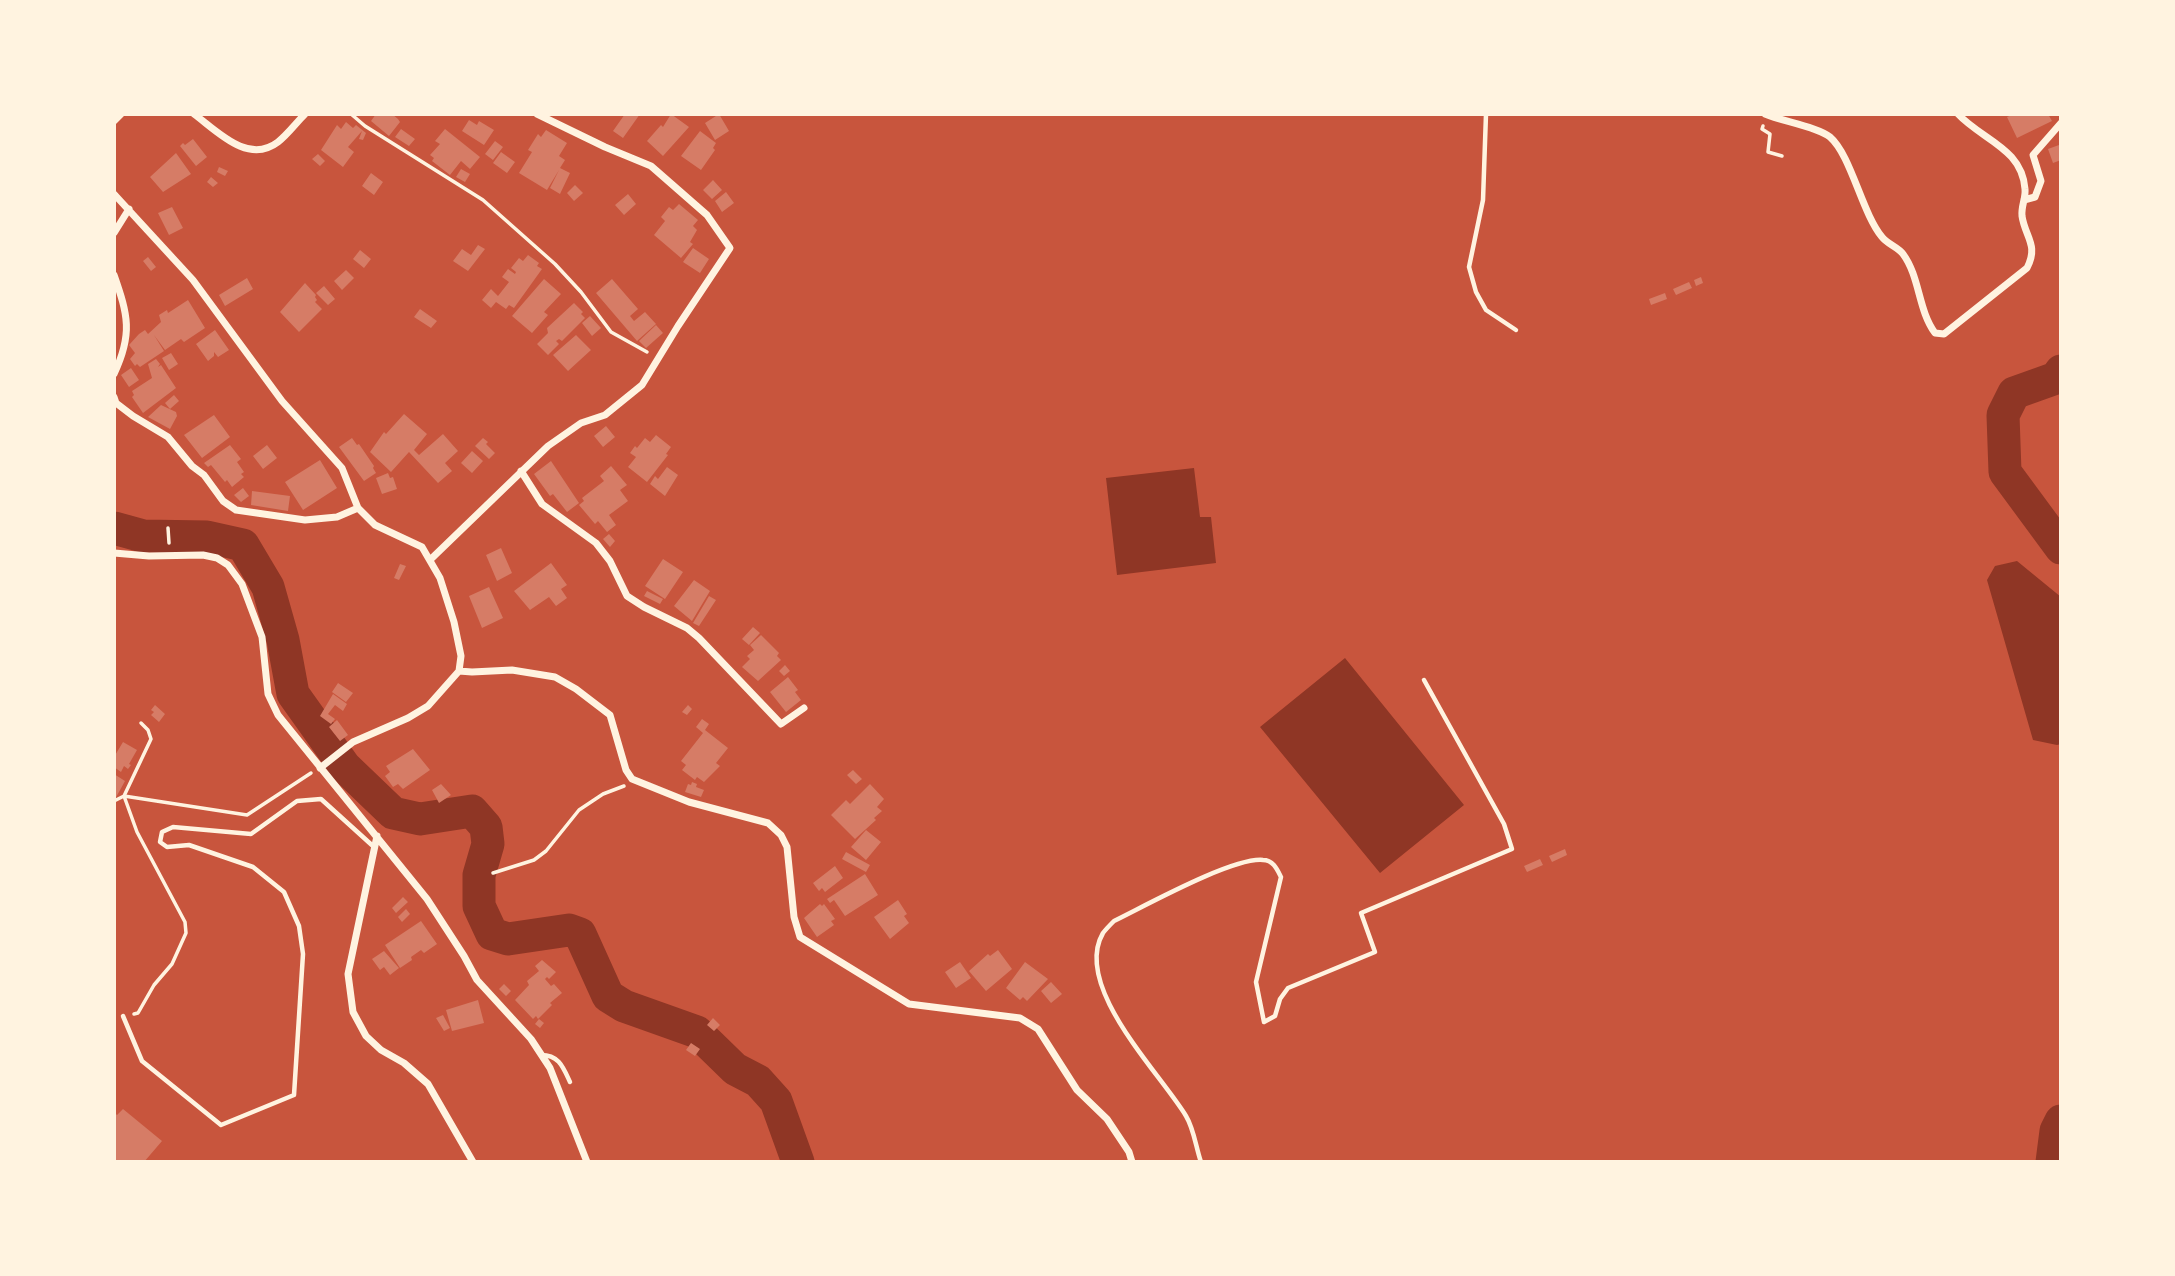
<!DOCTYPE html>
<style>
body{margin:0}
#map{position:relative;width:2175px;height:1276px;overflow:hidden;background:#c8553d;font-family:"IBM Plex Sans",sans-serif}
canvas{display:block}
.frame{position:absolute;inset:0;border:116px solid #fff3e0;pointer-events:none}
</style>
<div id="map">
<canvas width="2175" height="1276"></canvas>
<div class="frame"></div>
</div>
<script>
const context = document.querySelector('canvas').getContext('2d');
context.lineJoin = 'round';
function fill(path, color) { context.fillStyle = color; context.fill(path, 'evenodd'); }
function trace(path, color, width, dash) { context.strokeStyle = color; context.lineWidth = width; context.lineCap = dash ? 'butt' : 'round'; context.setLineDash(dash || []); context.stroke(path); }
const water = new Path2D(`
 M1194 468 1200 517H1211L1216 563 1117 575 1106 478Z
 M2017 561 2061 597V744L2057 745 2033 740 1987 580 1995 566Z
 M1345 658 1464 805 1380 873 1260 727Z`);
const river = new Path2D(`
 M2061 371 2056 378 2014 393 2003 415 2005 472 2061 548
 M114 528 143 536 207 537 243 545 268 587 283 640 293 694 345 767 393 813 420 819 472 811 486 827 488 844 479 875V906L492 934 508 939 569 930 580 934 608 996 624 1006 697 1032 735 1069 758 1081 776 1101 798 1162
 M2052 1162 2056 1131 2061 1121`);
const building = new Path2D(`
 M376 114H392L398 119 400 122 389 136 371 121Z
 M625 114H640L623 138 613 131Z
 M671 114 689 127 663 156 647 141 661 125 663 127Z
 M719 114 729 131 715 140 705 123Z
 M2014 114H2048L2052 121 2017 138 2007 117Z
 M469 120 477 125 479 121 494 130 484 145 462 131Z
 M346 122 353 128 356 125 366 133 363 140 359 139 362 131 348 147 354 152 343 167 321 150 337 125 341 129Z
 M401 129 415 139 409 146 395 137Z
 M445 129 480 157 470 169 461 161 450 175 432 161 434 158 430 155 440 144 435 141Z
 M546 130 567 143 559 156 565 160 560 168 570 173 560 194 550 188 559 170 547 190 519 173 532 152 528 150 538 134 541 137Z
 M700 131 716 143 713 148 715 150 701 170 681 156Z
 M193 139 207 157 196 166 180 146 183 143 185 145Z
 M495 141 503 147 493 160 485 154Z
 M2059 145 2061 160 2053 163 2048 149Z
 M501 152 515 162 507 173 493 163Z
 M176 153 191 174 163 192 150 177Z
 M318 154 325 161 320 166 312 159Z
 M219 167 228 171 225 176 217 172Z
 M461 169 470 174 465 182 456 177Z
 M371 173 383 182 374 195 362 186Z
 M211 177 218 183 213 187 207 182Z
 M713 180 722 190 712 199 703 190Z
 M575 185 583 193 574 201 567 193Z
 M726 192 734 203 722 212 715 201Z
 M628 194 636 204 624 215 615 205Z
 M679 204 698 220 693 226 697 230 690 242 693 244 681 258 654 235 665 221 661 217 669 207 673 210Z
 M172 207 183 228 169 235 158 213Z
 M478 245 485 249 468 271 453 261 462 249 471 255Z
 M693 248 709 259 700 273 683 262Z
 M360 250 371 259 364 268 353 259Z
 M528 255 539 263 537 266 542 269 514 308 509 305 506 309 496 302 491 308 482 300 491 289 498 296 509 282 502 277 508 269 515 274 516 272 511 268 519 258 523 261Z
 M148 257 156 267 151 271 143 261Z
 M346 270 354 278 342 290 334 281Z
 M1701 277 1703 283 1696 286 1694 280Z
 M247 278 253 289 225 306 219 295Z
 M544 279 561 294 544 312 548 315 532 333 512 316Z
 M612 279 638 309 630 316 634 321 645 312 656 324 637 341 596 293Z
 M1689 282 1692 288 1676 295 1673 289Z
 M305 283 316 295 315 297 317 300 315 302 322 309 299 332 280 312Z
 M324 286 335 299 328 305 316 293Z
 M1665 293 1667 299 1651 305 1649 299Z
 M188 300 205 328 184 342 181 339 165 350 154 335 164 351 140 367 137 364 135 366 130 359 135 353 129 345 139 334 145 330 148 334 161 322 159 315 167 310 168 313Z
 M574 303 583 312 581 314 585 318 562 341 559 339 556 341 559 344 548 355 537 344 548 333 547 328Z
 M420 309 437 321 431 328 414 317Z
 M590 316 601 328 592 336 582 323Z
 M656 325 663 333 646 348 639 341Z
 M215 330 229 350 218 357 214 352V356L208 361 196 344Z
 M576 335 591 350 568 371 553 355Z
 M171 353 178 364 169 370 162 358Z
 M156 359 160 364 158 367 161 365 176 388 143 413 132 397 134 395 132 391 152 378 148 364Z
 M131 368 139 380 129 387 121 375Z
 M174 395 179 401 170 409 165 403Z
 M161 405 176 412 177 416 170 429 148 417Z
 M404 414 427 434 414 450 419 455 443 434 458 451 445 463 452 471 438 483 409 452 391 472 370 452 384 432 386 434Z
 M214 415 230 437 202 458 184 435Z
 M606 426 615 437 603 447 594 436Z
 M656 435 671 447 666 454 668 455 647 482 628 467 636 457 630 453 635 446 637 448 645 438 650 442Z
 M352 438 357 445 359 444 374 466 373 468 376 473 364 481 339 447Z
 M483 438 488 442 486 444 495 453 489 459 475 446Z
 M230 445 241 459 237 462 244 472 241 474 244 477 232 487 227 480 225 482 211 465 208 467 204 463Z
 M267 445 277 458 263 469 253 456Z
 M472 451 483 461 472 473 461 463Z
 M320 460 337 488 303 510 285 482Z
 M551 461 579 503 567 512 553 494 550 496 534 474Z
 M611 466 627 485 620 490 628 501 609 515 616 525 607 532 598 521 595 524 579 505 584 501 582 498 604 481 600 476Z
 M667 467 678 475 665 496 650 484 655 476 658 479Z
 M388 473 390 478 393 477 397 489 382 494 376 478Z
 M243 488 249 496 241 502 234 495Z
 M252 491 290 496 288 511 251 505Z
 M609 534 615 541 610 547 603 539Z
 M501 548 512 573 497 581 486 555Z
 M663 559 683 572 665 599 645 586Z
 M551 563 567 585 561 589 567 598 556 606 549 597 530 610 514 591Z
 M400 564 406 566 399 580 394 578Z
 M694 580 710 591 692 621 674 606Z
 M489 587 503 618 482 628 469 596Z
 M647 591 663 599 660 604 644 596Z
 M709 596 716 600 699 626 693 623Z
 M753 627 760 633 749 645 742 639Z
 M761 635 779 653 777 656 781 660 758 681 742 667 750 659 747 656 754 650 750 645Z
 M785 665 790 671 784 676 779 671Z
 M788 677 798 690 795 692 801 700 786 712 770 692Z
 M338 683 353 693 346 702 332 692Z
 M333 694 347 704 343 711 335 705 328 714 335 719 331 724 320 716Z
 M155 705 165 714 159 722 151 715 154 712 151 710Z
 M688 705 692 709 687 715 682 712Z
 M702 719 709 724 705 730 728 748 716 763 720 766 704 782 697 777 695 780 682 770 686 765 681 761 703 733 696 727Z
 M337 720 348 735 340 741 329 727Z
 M123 742 137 750 129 764 131 765 128 769 124 766 121 772 114 767 116 761 114 757Z
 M413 749 430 770 403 789 398 784 393 787 385 776 390 772 386 766Z
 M853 770 862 779 856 784 847 775Z
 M114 774 125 781 114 801Z
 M692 782 697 784 696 787 704 790 701 797 685 792 688 784 691 785Z
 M441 784 451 795 439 803 432 790Z
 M870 784 884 799 877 807 882 811 874 818 876 820 855 839 831 815 846 800 850 804Z
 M866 830 881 842 866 860 851 847Z
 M1565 849 1567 855 1552 862 1549 856Z
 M846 852 870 865 866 872 842 859Z
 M1540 859 1543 865 1527 872 1524 866Z
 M835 866 843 878 825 892 822 888 819 891 813 883Z
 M865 874 878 895 845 916 834 900 830 903 827 899Z
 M403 897 408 902 396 913 392 908Z
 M898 900 907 914 904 916 909 923 890 939 874 917Z
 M820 904 822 906 824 904 835 919 831 921 834 925 817 937 804 918Z
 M406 909 410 914 402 922 398 917Z
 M421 921 437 944 424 953 421 950 411 957 412 960 400 968 385 945Z
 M998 950 1012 969 986 991 969 971 988 954 990 956Z
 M384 951 399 968 390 975 384 967 380 970 372 959Z
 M542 960 556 972 549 979 547 977 545 979 551 986 554 984 562 993 550 1003 552 1005 538 1019 536 1016 533 1019 515 1000 529 985 527 981 539 971 535 966Z
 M960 962 971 978 956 988 945 972Z
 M1025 962 1048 979 1027 1001 1023 997 1020 1000 1006 988Z
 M1051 982 1062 994 1051 1003 1041 991Z
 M504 984 511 991 506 996 499 989Z
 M478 1000 484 1023 452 1031 446 1010Z
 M443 1015 450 1028 444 1031 436 1018Z
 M713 1018 720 1025 714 1031 707 1025Z
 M539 1019 544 1023 540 1028 535 1024Z
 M691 1043 700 1049 695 1056 686 1050Z
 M123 1109 162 1141 144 1162H114V1112L117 1115Z`);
const path = new Path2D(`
 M351 114 365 126 483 200 555 264 581 292 611 332 647 352
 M1763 126 1762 129 1770 134 1768 152 1782 156
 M168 528 169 543
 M124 796 137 832 185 922 186 933 172 964 154 985 138 1013 134 1014
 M124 796 247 815 311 773
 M114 801 124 796 151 739 148 730 141 723
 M493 873 534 860 546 851 579 810 603 794 624 786`);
const service = new Path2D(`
 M1486 114 1483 200 1469 267 1476 292 1486 310 1516 330
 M123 1016 142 1061 221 1125 294 1095 303 954 299 926 284 892 253 867 189 845 167 847 160 842 162 832 173 827 251 834 297 801 321 799 374 847
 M541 1055C559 1055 563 1067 570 1082
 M1201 1162C1196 1148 1194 1129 1186 1116 1160 1073 1072 986 1103 933 1106 929 1110 925 1114 921 1145 906 1233 857 1263 860 1273 860 1277 869 1281 877L1256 982 1264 1022 1275 1016 1280 999 1288 988 1375 952 1361 913 1512 849 1504 824 1424 680`);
const minor = new Path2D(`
 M194 114C217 131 248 165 278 142 288 134 296 123 305 114
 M1765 114C1781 121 1818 127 1830 137 1851 155 1862 213 1882 237 1887 244 1898 247 1903 254 1920 277 1918 310 1935 333L1944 334 2027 268C2039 245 2025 237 2022 216 2021 206 2026 198 2025 189 2022 148 1982 140 1958 114
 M114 121 121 114
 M114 194 193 280 282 401 342 468 358 508 375 525 422 547 440 578 454 622 461 656 459 671 428 706 408 718 353 742 320 768
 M2024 200 2035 197 2041 181 2033 155 2061 123
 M114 233 129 209
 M114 275C128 315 133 334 114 374
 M114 397 116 403 133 416 168 437 192 466 204 475 223 501 236 510 305 520 337 517 358 508
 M521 471 542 504 596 543 610 561 627 596 644 607 687 628 699 638 781 724 804 708
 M114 553 149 556 203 555 217 558 228 565 242 584 262 637 268 694 278 715 427 899 464 956 477 980 531 1039 550 1068 587 1162
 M431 559 548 446 581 423 605 415 642 385 678 326 730 248 707 215 651 166 605 147 537 114
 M459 671 472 672 512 670 555 677 576 689 610 715 626 770 632 779 689 802 768 823 781 835 787 847 794 917 800 937 909 1004 1020 1018 1038 1029 1077 1090 1107 1119 1129 1152 1132 1162
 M377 836 348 974 353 1012 366 1036 381 1050 404 1063 428 1084 473 1162`);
fill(water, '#8f3625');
trace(river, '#8f3625', 33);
fill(building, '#d67c66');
trace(path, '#fff3e0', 3.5);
trace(service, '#fff3e0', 4.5);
trace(minor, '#fff3e0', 7);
</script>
